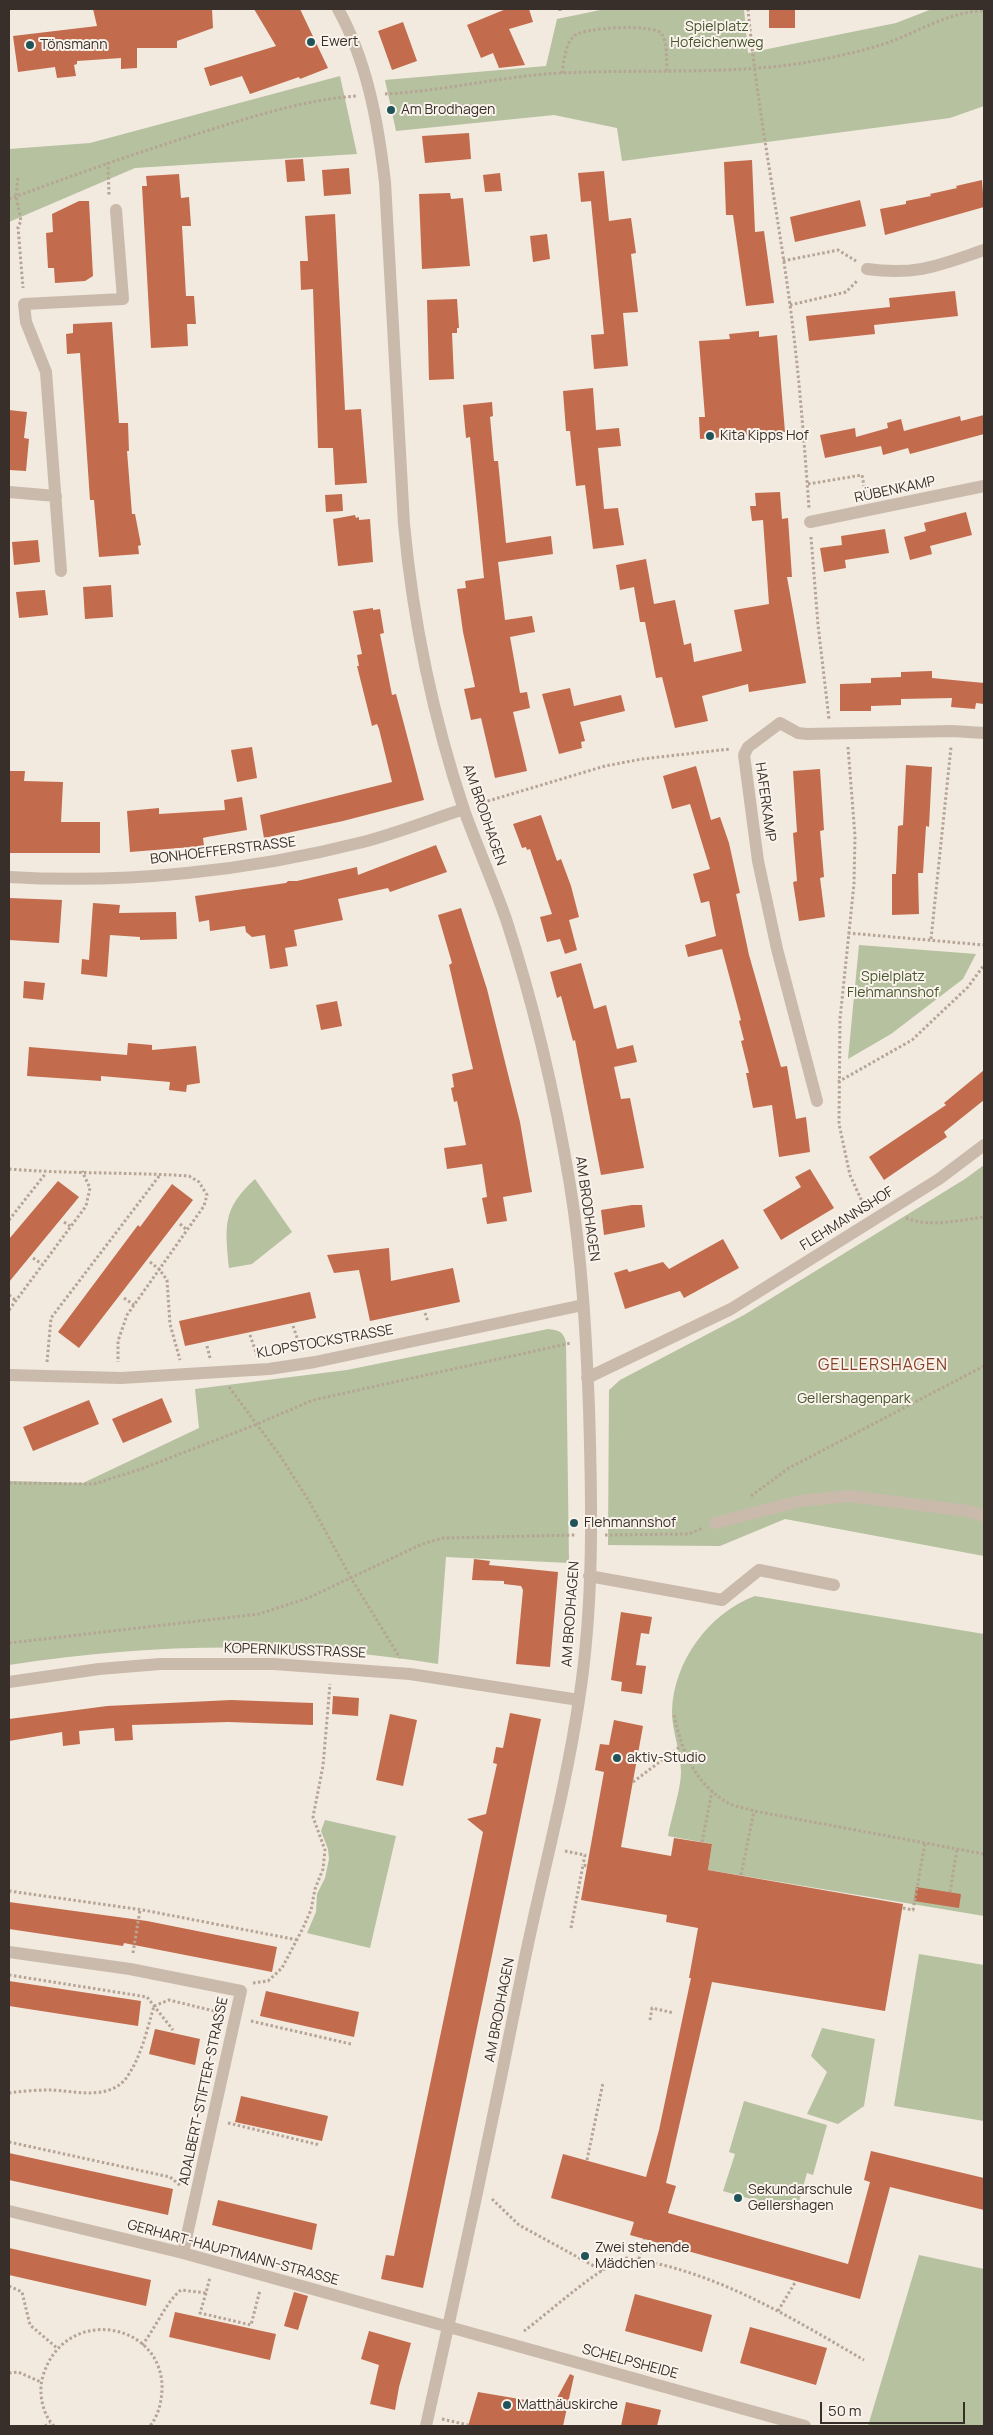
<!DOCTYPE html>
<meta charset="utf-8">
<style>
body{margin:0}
#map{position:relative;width:993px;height:2435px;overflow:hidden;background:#f2e9df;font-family:Manrope,sans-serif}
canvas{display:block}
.frame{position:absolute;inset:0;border:10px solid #382f2a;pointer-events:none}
.scale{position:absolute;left:820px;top:2402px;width:145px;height:22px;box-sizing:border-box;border:2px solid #382f2a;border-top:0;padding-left:6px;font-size:15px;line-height:18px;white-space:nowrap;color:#382f2a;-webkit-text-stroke:4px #faf3eb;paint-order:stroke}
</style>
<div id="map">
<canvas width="993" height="2435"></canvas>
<div class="frame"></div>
<div class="scale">50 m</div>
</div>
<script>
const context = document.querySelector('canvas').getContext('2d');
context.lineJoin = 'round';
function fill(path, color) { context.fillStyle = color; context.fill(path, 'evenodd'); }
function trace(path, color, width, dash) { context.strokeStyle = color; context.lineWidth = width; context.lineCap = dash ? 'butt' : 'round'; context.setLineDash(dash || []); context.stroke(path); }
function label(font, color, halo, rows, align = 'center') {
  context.font = font + ' Manrope,sans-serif'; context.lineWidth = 4; context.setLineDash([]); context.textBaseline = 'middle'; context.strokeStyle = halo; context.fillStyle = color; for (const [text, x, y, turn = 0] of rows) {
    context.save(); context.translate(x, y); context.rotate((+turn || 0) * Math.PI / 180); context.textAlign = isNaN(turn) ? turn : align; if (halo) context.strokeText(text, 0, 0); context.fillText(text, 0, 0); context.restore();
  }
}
const green = new Path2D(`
 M605 9H744L748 53 896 23 932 9H984V106L950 118 622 161 617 128 554 115 396 131 385 80 546 66 557 19Z
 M340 76 357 154 135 168 9 222V149L90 143Z
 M859 945 976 954 963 979 891 1034 848 1059Z
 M984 1165V1556L785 1519 720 1546 608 1545 609 1390 620 1380 744 1315 965 1179Z
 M255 1179 292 1232 252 1264 229 1268C225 1226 222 1209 255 1179Z
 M548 1329C558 1330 563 1331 566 1342L569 1563 446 1557 438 1664C297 1641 150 1643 9 1665V1481L83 1483 199 1428 195 1389 347 1370Z
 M755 1596 984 1634V1916L708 1870 712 1844 668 1836C671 1819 681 1789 681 1772 681 1752 672 1732 672 1712 673 1662 709 1613 755 1596Z
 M325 1820 396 1836 370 1948 307 1933 316 1912 317 1894 325 1878 329 1859 328 1849 321 1831Z
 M919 1954 984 1965V2121L894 2106Z
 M822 2028 875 2039 864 2106 838 2124 807 2114 827 2072 811 2056Z
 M744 2101 827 2125 813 2175 807 2173 796 2212 723 2191 735 2154 729 2152Z
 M919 2255 984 2269V2426H868Z`);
const building = new Path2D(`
 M93 9H212L213 28 177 41V48H137V68L121 69V58L77 61V64L74 65 76 76 57 78 55 67 18 72 13 36 97 26Z
 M254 9H300L328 68 300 79 299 77 250 94 242 76 210 86 204 68 276 46Z
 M506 9H529L533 22 509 29 525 65 499 68 493 53 481 58 467 25Z
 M769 9H795V28H769Z
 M403 22 417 61 392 70 378 31Z
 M469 133 471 159 425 163 422 136Z
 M303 159 305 181 287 182 285 160Z
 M752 160 755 232 764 231 774 303 746 306 733 215H726L724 162Z
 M349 168 351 194 324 196 322 170Z
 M604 171 609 221 631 218 636 253 631 254 638 312 623 313 628 366 594 369 591 335 604 334 591 201 581 202 578 173Z
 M500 173 502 191 485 192 483 175Z
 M179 174 181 198 189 197 191 226H182L186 296H194L196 324H187L188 346 151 348 142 186H147L146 176Z
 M982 180 984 207 885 235 880 209 906 204V201L931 196 930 194 957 188 956 186Z
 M450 193 451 199 463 198 470 266 422 269 419 194Z
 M860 200 866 226 795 242 790 217Z
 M79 201H89L93 276 85 281 55 283 54 268H48L46 233 53 232 52 214Z
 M335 214 345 410 361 409 367 483 335 485 333 448H318L313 289 301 290 300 261H308L305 216Z
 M547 234 550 259 533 262 530 236Z
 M955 291 958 316 874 325 875 334 809 341 806 316 890 307 889 298Z
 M457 299 459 328H457V333H452L454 379 429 380 427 300Z
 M112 322 119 423H128L129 451H127L132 514H135L141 545 138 546 139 554 99 557 94 500H90L80 353 67 354 66 334 73 333V324Z
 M759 331V337L777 335 785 432 700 439 699 417H705L699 341 730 339 729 334Z
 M593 388 596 430 619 428 621 446 598 448 604 509 618 508 624 545 593 549 585 485 576 486 570 431H566L563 391Z
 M492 402 493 416 490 417 494 461H498L506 543 551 536 553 554 498 562 505 620 532 616 535 632 510 637 520 693 527 692 530 708 513 712 527 771 495 778 481 718 471 720 464 689 475 687 463 632 457 589 466 588 465 581 484 578 470 437 466 438 463 405Z
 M9 410 27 412 24 438 29 439 26 471 9 470Z
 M984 415V434L910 454 908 448 883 455 881 446 825 458 820 435 855 428 856 437 888 428 887 423 901 419 904 431 960 416 961 421Z
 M780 492 782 519 788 518 792 577H787L806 683 749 692 748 684 702 696 708 721 675 728 662 677 656 678 645 622H640L634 587 620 590 616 565 646 559 654 604 675 600 684 645 691 643 694 662 742 651 734 610 769 604 763 520 752 521 750 506H756L755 493Z
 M342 494 343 511 326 512 325 495Z
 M966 512 972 535 930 546 932 554 910 560 904 537 926 531 924 523Z
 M355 515 356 518 359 517V520L370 519 373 562 338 566 333 519Z
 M885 529 889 553 845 560 846 568 824 572 820 548 842 545 841 536Z
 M38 540 40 562 14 565 12 542Z
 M111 585 113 617 85 619 83 587Z
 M45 590 48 615 19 618 16 592Z
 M373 608V610L380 609 384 633 380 634 392 695 396 694 424 800 343 821 264 838 260 815 392 782 379 729 377 724 372 726 357 666H359L357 655 362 654 353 611Z
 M932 671V678L984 683V704L976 703 975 709 951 707 952 698 901 699V705L871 706V711H840V684L871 683V678L901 677V672Z
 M570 688 574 706 621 695 625 711 580 722 585 741 581 742 582 748 559 754 542 694Z
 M252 747 257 778 237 782 231 750Z
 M906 765 932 767 929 827 926 826 923 873H918L919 914 892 915V874H896L898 826 903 825Z
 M696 766 711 820 720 817 729 843 740 893 736 894 749 955 781 1067 787 1066 796 1119 806 1117 810 1152 779 1157 772 1105 753 1108 746 1073H749L741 1041 744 1040 739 1021 741 1020 722 949 688 957 685 945 716 936 709 901 701 903 693 874 710 869 690 804 672 809 663 776Z
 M820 769 824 830 820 831 824 877 820 878 825 917 799 921 793 882 797 881 793 833 797 832 793 771Z
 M9 771H25L24 781 63 782 61 822H100V853H9Z
 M242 797 247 830 207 837 203 838 204 846 130 852 127 811 159 808V814L225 810 224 800Z
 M541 815 557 861 561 859 571 886 579 917 569 920 577 950 565 954 560 939 547 942 540 917 552 914 530 849 527 850 526 847 522 848 513 824Z
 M436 845 447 872 390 892 388 888 338 899 343 920 294 930 297 946 285 948 288 966 270 969 265 935 252 937 246 932 245 926 210 931 209 920 199 922 195 896 286 883 288 881H297L357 867 358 875Z
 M9 898 62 900 59 943 9 940Z
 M93 903 120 905 119 913 176 912 177 939 140 940V937L110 935 107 977 81 974 82 959 89 960Z
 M461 908 487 989 506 1066 520 1122 532 1192 503 1197 507 1221 487 1224 482 1198 487 1197 482 1164 447 1169 444 1148 466 1145 457 1101 454 1102 451 1088 454 1087 452 1074 473 1069 449 965 452 963 438 915Z
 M581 963 594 1009 606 1005 617 1049 633 1045 637 1062 614 1067 621 1099 630 1098 644 1168 601 1175 575 1040 573 1041 561 996 557 998 550 972Z
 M24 981 45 983 43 1000 23 998Z
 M337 1001 342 1026 321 1030 316 1005Z
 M128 1043 152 1045V1050L196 1046 200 1083 187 1085 186 1092 169 1090 170 1082 101 1076V1081L27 1076 29 1047 127 1055Z
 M984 1070V1100L944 1132 947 1137 884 1180 869 1157 946 1105 944 1103Z
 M810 1169 834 1208 781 1240 763 1210 801 1187 795 1177Z
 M58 1181 79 1197 9 1282V1239Z
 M172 1184 193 1200 79 1348 58 1332 138 1225 140 1227Z
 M632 1205H642L645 1227 604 1235 601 1210Z
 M723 1239 739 1268 684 1298 680 1291 625 1309 614 1273 627 1269 629 1272 663 1262 669 1269Z
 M389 1248 391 1281 453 1268 460 1302 370 1321 359 1270 334 1273 327 1255Z
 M310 1292 316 1318 185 1346 179 1321Z
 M162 1398 172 1422 123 1443 112 1419Z
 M89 1400 99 1424 33 1451 23 1427Z
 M474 1559 490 1561 489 1565 558 1572 550 1667 516 1664 523 1590 521 1586 504 1584V1581L472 1580Z
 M621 1612 652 1617 649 1634 641 1633 636 1665 646 1666 642 1694 621 1691 622 1682 611 1680Z
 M333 1696 359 1698 358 1716 332 1714Z
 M231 1700 313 1703V1725L228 1722 132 1725 133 1740 115 1741 114 1728 79 1731 80 1744 63 1746 62 1732 9 1741V1719L107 1706Z
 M510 1713 541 1719 423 2288 381 2279 386 2255 394 2256 483 1832 467 1819 486 1814 497 1764 493 1763 496 1747 503 1748Z
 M390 1714 417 1720 403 1786 376 1780Z
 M614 1720 643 1726 621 1847 671 1856 674 1838 712 1844 708 1870 903 1904 885 2011 712 1982 666 2183 676 2186 668 2213 848 2264 870 2182 864 2180 871 2151 984 2178V2210L890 2187 860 2299 630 2235 634 2222 551 2198 563 2154 646 2177 659 2130 691 1978H689L698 1928 666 1922 667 1915 581 1900 604 1772 595 1770 600 1744 609 1745Z
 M916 1887 961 1894 959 1908 914 1901Z
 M9 1902 147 1921 277 1947 272 1972 124 1943 123 1946 9 1929Z
 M9 1981 141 2001 138 2026 9 2006Z
 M266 1991 359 2012 354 2037 260 2016Z
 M155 2029 200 2039 195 2065 149 2054Z
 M241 2096 328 2116 322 2141 235 2122Z
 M9 2153 173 2189 168 2215 9 2180Z
 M218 2200 317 2224 312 2250 212 2225Z
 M9 2248 151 2280 146 2306 9 2275Z
 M294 2292 308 2296 298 2330 284 2326Z
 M635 2294 712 2315 702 2352 625 2331Z
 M175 2312 276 2334 270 2360 169 2337Z
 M750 2327 827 2348 816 2385 740 2363Z
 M369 2331 411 2343 399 2387 395 2410 370 2404 379 2365 361 2359Z
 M570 2374 574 2376 563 2426H468L478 2392 537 2402 551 2409Z
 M626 2402 661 2410 657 2426H621Z`);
const path = new Path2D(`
 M560 9V11
 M748 9C757 108 777 206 790 305 799 372 804 440 809 508
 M562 73C564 62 565 44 574 36 583 27 653 24 661 33 668 42 666 60 667 71
 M385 94C445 91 502 76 561 73 642 69 723 75 803 63 830 58 859 52 884 44 917 33 949 11 984 11
 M108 162 109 196
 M18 178 16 196 21 221 18 227 23 288
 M9 199C71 176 133 154 197 134 248 118 302 100 356 96
 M783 261 838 250 856 261
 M790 305 846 292 858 280
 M808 484 862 475 866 496
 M811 537 818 625 829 719
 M848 747 855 836 854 884 840 1019 839 1124 850 1175 865 1208
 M478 804 605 766 642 759 730 749
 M848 933 984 945
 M931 939 951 747
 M838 1082 912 1040 968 987 984 965
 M9 1169C69 1174 129 1172 189 1176L199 1182 207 1195 204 1206 127 1315 118 1341V1362
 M906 1218C930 1228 959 1220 984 1217
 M9 1220 46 1173
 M64 1222 70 1226
 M180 1224 187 1230
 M33 1258 42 1264
 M150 1262 159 1269 167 1280 170 1324 180 1360
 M9 1295 16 1301
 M124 1298 134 1305
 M9 1310 86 1206 90 1188 82 1171
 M425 1313 428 1322
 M293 1326 301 1349
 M250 1335 257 1355
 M207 1346 210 1358
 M47 1362 51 1318 160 1175
 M229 1387 281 1457 309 1501 351 1578 400 1658
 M9 1483 94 1484 141 1469 255 1425 313 1400 571 1343
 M751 1496 789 1468 984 1366
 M605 1535 689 1534 703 1528
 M9 1643 259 1614 308 1598 422 1544 443 1538 576 1535
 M674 1715C682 1751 694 1783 728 1803 735 1807 746 1808 754 1811L984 1854
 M633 1782 682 1745
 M702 1842 712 1791
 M565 1851 585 1855 583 1865
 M741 1875 754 1811
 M9 1891 143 1910 298 1940
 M950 1892 957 1849
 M903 1908 913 1910 925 1843
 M571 1928 583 1865 587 1866
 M133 1953 140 1910
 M9 1975 147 1997 173 2030
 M253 1983 268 1981 282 1968 303 1928 311 1910 315 1889 323 1869 325 1850 313 1817 323 1766 330 1684
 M154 2006 169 2000 214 2011 222 2006
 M650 2020 652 2008 674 2013
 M251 2021 351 2044
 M9 2093C22 2091 37 2090 51 2090 74 2091 110 2101 127 2077 141 2057 147 2030 154 2006
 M228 2123 320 2145
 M9 2142 170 2177 181 2186
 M587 2160 603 2083
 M492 2199 519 2225 603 2271
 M639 2259 644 2239
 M9 2286 22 2292 30 2325 57 2348
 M206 2293 200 2313 251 2325 260 2290
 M778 2311 796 2281
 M524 2331C550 2312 599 2266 627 2258 714 2270 790 2317 864 2360
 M142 2345C156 2328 165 2303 181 2290L206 2293 210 2277
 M9 2373 18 2372 41 2382
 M442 2419 468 2425
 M45 2426 50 2423
 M54 2426C42 2414 38 2391 43 2376 64 2304 165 2321 162 2391 161 2404 158 2416 150 2426`);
const minor = new Path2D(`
 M338 9C367 61 378 122 385 182L404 524C413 621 433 717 464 810 477 846 493 882 506 919 534 1005 555 1095 570 1185 582 1258 586 1334 589 1408 592 1505 594 1604 579 1700 566 1787 543 1872 525 1958 494 2115 461 2271 426 2426
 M867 269C916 276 940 265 984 250
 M9 492 56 496
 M810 522 984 486
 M61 571 46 372 26 322 24 304 123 299 116 210
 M9 877C126 884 249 871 363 842 397 833 430 820 464 809
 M817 1101 777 949 758 861 744 755 748 747 780 723 798 733 807 734 952 731 984 733
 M9 1375 121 1378 269 1369 315 1362 583 1305
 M587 1378 731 1309 939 1179 984 1145
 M715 1523 800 1501 849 1496 968 1511 984 1516
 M589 1576 722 1600 759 1570 834 1585
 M9 1682 99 1669 160 1664H274L410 1674 579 1700
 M9 1952 130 1969 241 1991 183 2253
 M9 2211 183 2253 805 2426`);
const markers = [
 [311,42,5,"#205459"],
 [30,45,5,"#205459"],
 [391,110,5,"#205459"],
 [710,436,5,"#205459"],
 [574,1523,5,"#205459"],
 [617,1758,5,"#205459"],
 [738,2198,5,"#205459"],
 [585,2256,5,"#205459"],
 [507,2405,5,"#205459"]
];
const parkNames = [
 ["Spielplatz",717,27],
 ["Hofeichenweg",717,43],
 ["Spielplatz",893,977],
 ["Flehmannshof",893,993],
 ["Gellershagenpark",854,1399]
];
const poiNames = [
 ["Ewert",321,42],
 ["Tönsmann",40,45],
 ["Am Brodhagen",401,110],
 ["Kita Kipps Hof",720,436],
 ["Flehmannshof",584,1523],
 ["aktiv-Studio",627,1758],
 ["Sekundarschule",748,2190],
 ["Gellershagen",748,2206],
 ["Zwei stehende",595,2248],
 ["Mädchen",595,2264],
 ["Matthäuskirche",517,2405]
];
const streetNames = [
 ["RÜBENKAMP",895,490,-12],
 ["HAFERKAMP",765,802,82],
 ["AM BRODHAGEN",484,815,71],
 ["BONHOEFFERSTRASSE",223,851,-7],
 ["AM BRODHAGEN",587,1209,82],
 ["FLEHMANNSHOF",847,1219,-32],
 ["KLOPSTOCKSTRASSE",325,1342,-10],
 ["AM BRODHAGEN",571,1614,-86],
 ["KOPERNIKUSSTRASSE",295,1651,2],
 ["AM BRODHAGEN",500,2010,-79],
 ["ADALBERT-STIFTER-STRASSE",204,2091,-78],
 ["GERHART-HAUPTMANN-STRASSE",233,2253,15],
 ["SCHELPSHEIDE",630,2362,15]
];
const quarterNames = [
 ["GELLERSHAGEN",883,1366]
];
fill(green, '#b5c19f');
fill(building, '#c26c4d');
trace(path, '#b6a495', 3, [2.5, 2.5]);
trace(minor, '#cabaab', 12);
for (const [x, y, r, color] of markers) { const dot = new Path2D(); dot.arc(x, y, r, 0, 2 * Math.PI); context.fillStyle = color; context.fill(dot); trace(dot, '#faf3eb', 2); }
label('14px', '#47562e', '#faf3eb', parkNames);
label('14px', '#382f2a', '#faf3eb', poiNames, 'left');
label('14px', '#382f2a', '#faf3eb', streetNames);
context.letterSpacing = '1px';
label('16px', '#853e25', '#faf3eb', quarterNames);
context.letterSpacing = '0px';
</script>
